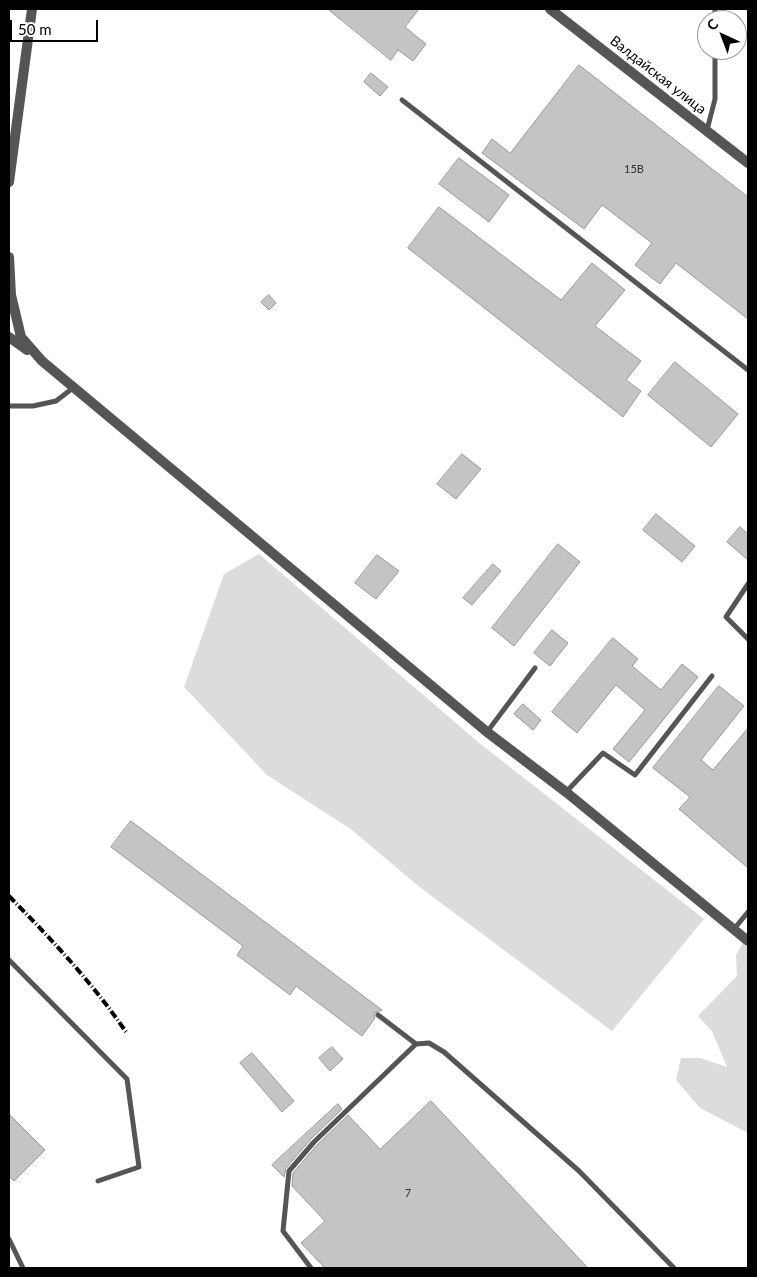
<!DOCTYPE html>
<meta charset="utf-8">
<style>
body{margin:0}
#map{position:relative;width:757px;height:1277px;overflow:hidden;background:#fff;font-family:Lato,sans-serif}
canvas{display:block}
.frame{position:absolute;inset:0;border:10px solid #000;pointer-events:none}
.north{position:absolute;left:697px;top:10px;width:50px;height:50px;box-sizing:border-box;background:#fff;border:1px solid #999;border-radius:50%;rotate:317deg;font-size:14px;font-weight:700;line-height:20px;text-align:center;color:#000}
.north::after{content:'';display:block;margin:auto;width:18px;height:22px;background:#000;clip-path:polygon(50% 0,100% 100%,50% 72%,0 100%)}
.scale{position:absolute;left:10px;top:20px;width:88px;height:22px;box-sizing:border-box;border:2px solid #000;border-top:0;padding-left:6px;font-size:15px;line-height:18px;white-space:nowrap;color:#000;-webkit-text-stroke:4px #fff;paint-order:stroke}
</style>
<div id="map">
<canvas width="757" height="1277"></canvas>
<div class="frame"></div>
<div class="north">С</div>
<div class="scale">50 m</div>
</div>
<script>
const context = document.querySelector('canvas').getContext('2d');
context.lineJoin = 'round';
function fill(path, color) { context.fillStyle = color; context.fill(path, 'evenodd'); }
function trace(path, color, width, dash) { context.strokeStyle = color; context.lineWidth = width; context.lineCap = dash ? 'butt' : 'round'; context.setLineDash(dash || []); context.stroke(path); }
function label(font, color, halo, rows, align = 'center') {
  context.font = font + ' Lato,sans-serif'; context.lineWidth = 4.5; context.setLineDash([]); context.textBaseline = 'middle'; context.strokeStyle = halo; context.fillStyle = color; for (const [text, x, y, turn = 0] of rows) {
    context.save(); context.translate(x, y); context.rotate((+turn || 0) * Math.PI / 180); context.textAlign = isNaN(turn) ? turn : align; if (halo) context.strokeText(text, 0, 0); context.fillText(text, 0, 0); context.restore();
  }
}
const green = new Path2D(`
 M259 554 478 742 704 919 612 1031 417 885 352 830 267 775 184 687 224 574Z
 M743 943 748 948V1133L700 1108 676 1080 681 1058H700L727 1067 712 1031 698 1016 737 976 736 955Z`);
const building = new Path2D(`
 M328 9H419L405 27 426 44 413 61 398 50 391 60Z
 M579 65 748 197V319L676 263 660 284 635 265 652 243 602 205 584 229 482 153 492 139 510 153Z
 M371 73 388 87 380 96 364 82Z
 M459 158 509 195 489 222 439 184Z
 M439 207 561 300 592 263 625 290 595 326 641 361 626 380 641 391 623 417 408 248Z
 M269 295 276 303 269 310 261 302Z
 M675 362 738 414 711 447 648 395Z
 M462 454 481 469 456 499 437 484Z
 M656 514 695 546 682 562 643 530Z
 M740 527 748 534V560L727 542Z
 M558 544 580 562 514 646 492 628Z
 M377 555 399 571 376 599 355 583Z
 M493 564 501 571 472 605 463 598Z
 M552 630 568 643 550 666 534 653Z
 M613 638 638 659 632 666 661 690 682 664 698 677 629 762 613 749 645 710 616 685 577 733 552 712Z
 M719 686 744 706 701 760 713 770 748 728V868L679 809 690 797 653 768Z
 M523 704 541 720 533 730 514 714Z
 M131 821 382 1010 374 1013 375 1018 362 1036 296 986 290 995 237 955 243 946 111 847Z
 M332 1047 343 1059 330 1071 319 1058Z
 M252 1053 294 1101 282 1112 240 1063Z
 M431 1101 588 1268H325L301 1243 325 1221 292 1186 293 1173 317 1145 348 1115 380 1149Z
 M338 1104 342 1109 311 1139 286 1168 284 1177 272 1165Z
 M9 1114 45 1150 14 1181 9 1176Z`);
const lane = new Path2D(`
 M715 20V9
 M402 100 748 370
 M707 130 715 99V50
 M9 406H33L56 401 73 388
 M748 584 726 617 748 639
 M487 732 535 668
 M566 792 603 753 635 775 712 676
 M734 929 748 912
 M9 960 127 1079 139 1167 98 1181
 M378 1015 416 1044
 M9 1239 23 1268
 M311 1268 283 1231 289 1171 314 1142 416 1044 429 1043 444 1052 579 1171 674 1268`);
const street = new Path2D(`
 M550 9 748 163
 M9 182 32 9
 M9 257 11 295 21 337 42 361 487 732 566 792 748 941
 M9 337 27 350`);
const rail = new Path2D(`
 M9 896C51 939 92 982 126 1032`);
const numberNames = [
 ["15В",634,169],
 ["7",408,1193]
];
const streetNames = [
 ["Валдайская улица",658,75,38]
];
fill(green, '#dcdcdc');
fill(building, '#c4c4c4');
trace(building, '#999', 1);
trace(lane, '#555', 5);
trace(street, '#555', 10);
trace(rail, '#000', 4, [8, 2.5, 1, 2.5]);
label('11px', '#313131', null, numberNames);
label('14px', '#000', '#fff', streetNames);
</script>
